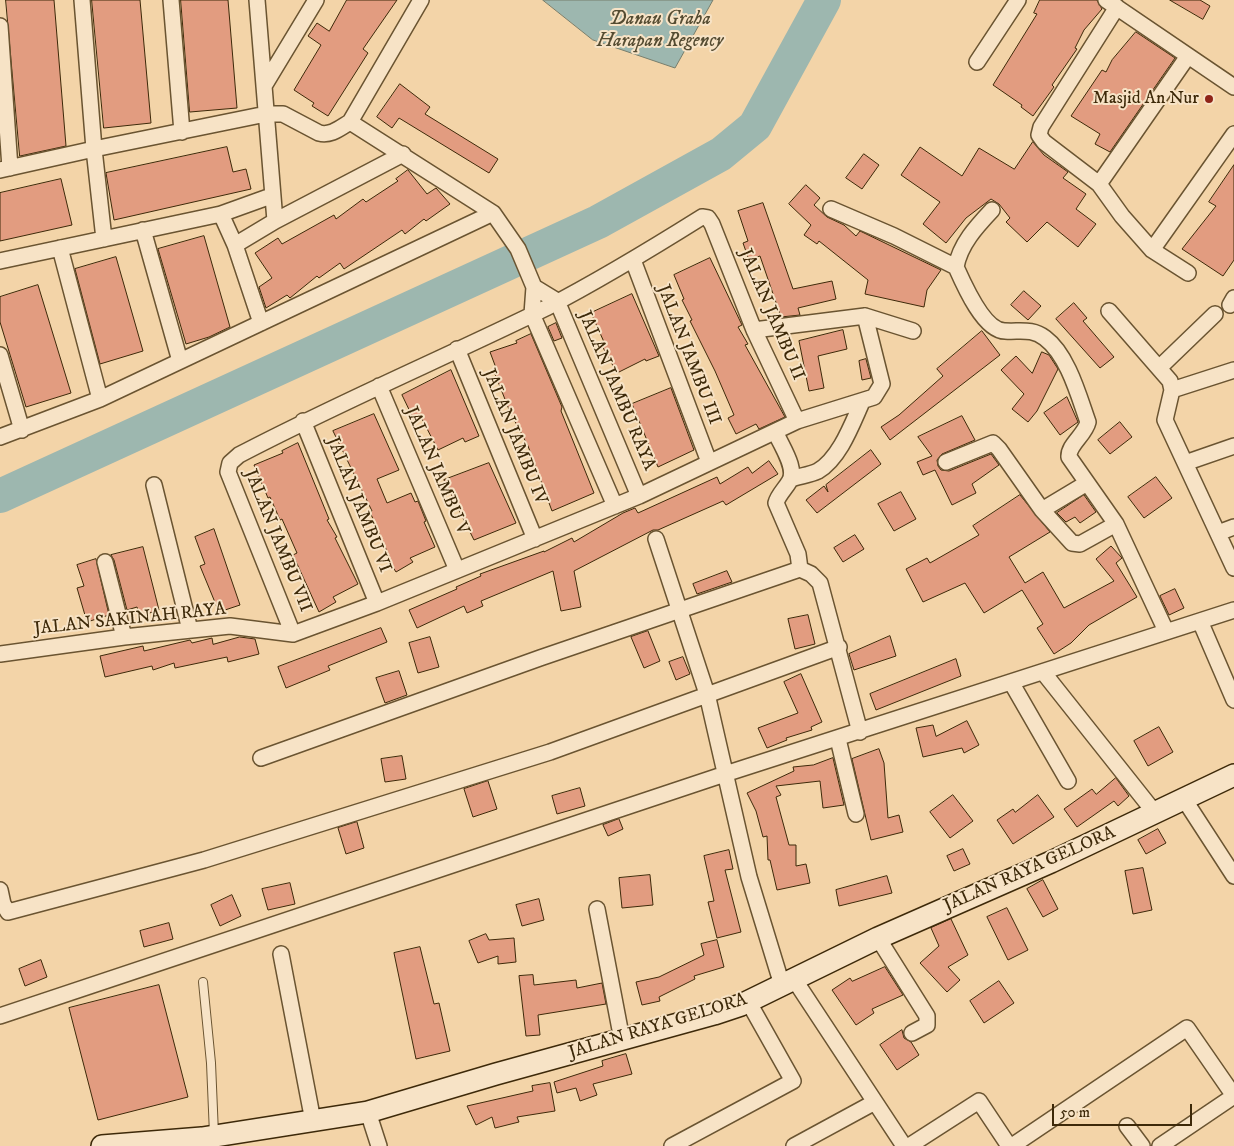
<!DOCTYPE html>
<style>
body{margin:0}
#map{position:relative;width:1234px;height:1146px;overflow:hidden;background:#f3d4a8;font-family:"IM FELL DW Pica",serif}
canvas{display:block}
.scale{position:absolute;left:1052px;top:1104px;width:140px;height:22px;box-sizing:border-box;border:2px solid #3d2909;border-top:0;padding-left:6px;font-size:15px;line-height:18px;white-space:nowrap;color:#3d2909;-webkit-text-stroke:4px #f7e3c6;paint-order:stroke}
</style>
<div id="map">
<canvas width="1234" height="1146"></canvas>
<div class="scale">50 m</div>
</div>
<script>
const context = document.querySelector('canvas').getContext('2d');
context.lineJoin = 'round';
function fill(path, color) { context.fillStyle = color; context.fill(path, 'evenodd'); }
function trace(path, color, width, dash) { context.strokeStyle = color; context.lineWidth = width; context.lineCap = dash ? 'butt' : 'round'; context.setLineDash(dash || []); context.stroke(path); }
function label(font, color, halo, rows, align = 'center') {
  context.font = font + ' "IM FELL DW Pica",serif'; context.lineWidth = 4; context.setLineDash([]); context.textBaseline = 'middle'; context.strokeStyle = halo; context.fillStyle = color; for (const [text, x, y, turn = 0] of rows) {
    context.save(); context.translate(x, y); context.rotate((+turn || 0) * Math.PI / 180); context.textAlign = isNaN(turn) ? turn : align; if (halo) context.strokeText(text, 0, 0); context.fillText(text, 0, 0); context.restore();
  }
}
const water = new Path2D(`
 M543 0H713L675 68 593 40Z`);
const river = new Path2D(`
 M0 496 598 222 721 154 755 126 824 0`);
const building = new Path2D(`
 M6 0H54L66 146 20 156Z
 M92 0H140L151 123 104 128Z
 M181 0H228L237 108 190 112Z
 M347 0H397L363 49 368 53 328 116 312 106 314 103 294 90 321 45 308 36 317 23 329 31Z
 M1040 0H1097L1102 9 1084 30 1075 48 1077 49 1052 85 1054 87 1033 116 1021 107 1022 105 993 85 1037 14 1034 13Z
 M1170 0H1200L1210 6 1203 19Z
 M1136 32 1175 58 1110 152 1095 144 1100 134 1071 116 1102 70 1106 72 1112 60Z
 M400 84 430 107 425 114 498 159 489 173 399 118 392 128 377 117Z
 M1033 142 1044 155 1068 172 1063 178 1086 194 1076 209 1096 224 1078 247 1047 222 1027 242 1006 222 1010 218 999 204 991 199 966 218 946 243 923 224 940 202 901 175 920 147 962 176 979 148 1014 169Z
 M227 147 233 172 246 169 251 189 114 220 106 173Z
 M864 154 879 165 862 189 846 178Z
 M1234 165V260L1223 276 1182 249 1216 206 1209 202Z
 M408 170 427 194 436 188 450 204 426 221 424 219 405 234 402 230 344 269 340 263 319 278 317 276 290 298 287 295 266 308 259 287 272 278 255 253 278 238 282 244 334 215 336 219 363 199 366 202 398 181 396 179Z
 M61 179 72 225 0 241V193Z
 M806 185 820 198 814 205 827 217 844 225 856 236 860 231 941 270 927 290 924 307 865 294 868 280 819 241 817 244 804 235 811 225 789 204Z
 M763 203 793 289 832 281 836 299 798 308 800 315 781 317 760 256 749 260 743 243 748 241 738 211Z
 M204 236 230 327 209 337 186 344 158 249Z
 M116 257 143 351 100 364 75 269Z
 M710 258 742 325 738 327 748 344 745 345 785 417 759 429 756 424 736 434 728 418 734 415 715 371 690 321 692 320 682 300 684 299 674 275Z
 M38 285 71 393 26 407 0 322V297Z
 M1024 291 1041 306 1028 320 1011 305Z
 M632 294 659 356 646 361 645 359 617 373 601 344 604 342 591 313Z
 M1074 303 1087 318 1083 321 1114 357 1100 368 1056 319Z
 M556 323 562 338 554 341 548 327Z
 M843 330 847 349 818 356 824 388 809 391 799 341Z
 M982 331 1000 355 890 440 881 427 899 415 943 376 937 369Z
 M531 334 562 407 561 411 594 493 552 511 528 446 510 412 493 369 496 368 490 352 517 343 516 341Z
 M1042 352 1049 355 1058 369 1037 411 1028 422 1012 409 1024 394 1001 370 1016 356 1032 373Z
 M866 359 871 378 862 380 859 361Z
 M451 370 479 436 465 442 463 438 438 450 422 419 415 422 402 395Z
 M671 388 694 450 658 467 632 404Z
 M1067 397 1078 422 1060 435 1044 413Z
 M374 414 399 470 377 479 387 503 411 493 415 502 418 501 426 521 424 522 435 547 410 558 413 562 396 572 387 558 389 556 370 512 372 511 333 431Z
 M962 416 975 440 942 454 937 460 938 466 941 470 949 471 991 454 999 465 972 484 976 493 952 505 935 470 923 475 917 462 932 456 918 437Z
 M1120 422 1132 437 1110 454 1098 440Z
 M298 443 329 519 327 520 337 537 335 538 358 584 333 597 336 602 319 612 293 555 297 553 282 519 280 520 270 497 268 498 254 465 283 453 282 451Z
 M871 450 881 464 817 513 806 500 824 486 828 492 826 485Z
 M769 461 778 474 726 505 723 501 658 530H653L574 571 581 607 561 611 553 571 481 601 483 606 467 613 464 606 417 628 409 610 457 589 456 587 481 576 480 574 544 551V552L572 538 574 542 623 513 635 508 638 513 717 477 720 484 748 467 752 473Z
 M489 463 516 523 474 540 444 480Z
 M1156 477 1172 498 1144 518 1128 497Z
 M901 492 916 519 894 531 878 504Z
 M1020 495 1050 532 1009 557 1025 583 1043 572 1064 608 1114 581 1096 559 1111 546 1122 558 1116 563 1137 597 1089 625 1071 643 1054 654 1037 628 1043 624 1022 590 984 613 965 583 923 602 906 569 927 558 930 563 979 535 973 526Z
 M1084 495 1096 512 1080 523 1075 517 1066 522 1057 513Z
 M214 529 240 605 219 612 200 566 205 564 195 537Z
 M855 535 864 549 843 562 834 548Z
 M143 547 159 610 140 616 137 607 127 610 114 560 111 555Z
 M96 559 109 615 87 622 77 588 84 586 77 565Z
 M727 571 732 582 697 594 693 584Z
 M1175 589 1184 608 1169 615 1160 596Z
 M808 615 815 644 795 649 788 619Z
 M381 628 387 642 328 666 330 670 286 688 278 667Z
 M648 631 660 661 644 668 631 637Z
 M890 636 896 656 854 670 849 654Z
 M240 637 255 639 259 654 228 662 227 657 175 668 174 663 153 670 152 666 105 677 100 656 143 646 144 651 190 640 192 643 212 638 213 644Z
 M430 637 439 667 418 673 409 643Z
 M683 657 690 674 676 680 669 662Z
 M956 659 961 676 876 710 870 694Z
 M399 671 407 695 385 703 376 678Z
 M801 674 822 722 811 727 812 730 786 738 787 740 767 748 758 728 798 713 784 682Z
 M967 721 979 745 964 753 962 748 923 757 916 728 933 725 936 736Z
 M1159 727 1173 752 1148 766 1134 741Z
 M879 749 884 763 888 818 899 815 903 832 871 840 852 759Z
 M402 756 406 779 385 782 381 759Z
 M833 758 844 805 823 808 820 781 776 786 781 795 776 797 789 845H796V866L806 864 810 883 777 890 770 860H768L767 836 763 837 756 811 747 793 794 771 793 767 813 765Z
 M1116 778 1129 796 1118 806 1114 801 1077 827 1064 809 1092 789 1096 794Z
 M488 781 497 809 473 817 464 789Z
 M580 788 585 806 557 814 552 796Z
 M953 795 973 821 950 838 930 812Z
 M1038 795 1054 817 1013 844 997 820 1013 809 1015 812Z
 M619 819 623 829 608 836 603 825Z
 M357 822 364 848 346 854 338 828Z
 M1158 829 1166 843 1146 854 1138 840Z
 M963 849 970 864 954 871 947 856Z
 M729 850 733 869 725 870 741 932 717 938 708 902 714 901 704 856Z
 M1143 868 1152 910 1133 914 1125 871Z
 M650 875 653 905 622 908 619 878Z
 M887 876 892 893 839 906 836 890Z
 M1043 880 1058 909 1043 917 1027 889Z
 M290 883 295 904 268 910 262 889Z
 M232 895 241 916 220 926 211 905Z
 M539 899 544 920 522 926 516 905Z
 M1007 908 1028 950 1008 960 987 917Z
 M951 919 968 955 948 967 960 980 947 992 920 963 939 946 931 928Z
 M169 923 173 939 144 947 140 931Z
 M486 934 489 940 514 938 516 962 498 964V956L478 963 469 941Z
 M717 940 724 967 694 976 695 979 659 997 660 1001 642 1005 636 982 659 977 704 955 701 944Z
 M420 947 434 1004 439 1003 450 1051 416 1059 394 953Z
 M41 960 47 977 25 986 19 969Z
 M885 967 903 995 872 1009 874 1013 856 1025 832 990 850 978 852 981Z
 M533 975 534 985 576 980 577 988 602 983 606 1004 538 1015 540 1035 526 1036 519 976Z
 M999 981 1014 1003 984 1023 970 1001Z
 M159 985 188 1097 98 1120 69 1008Z
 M902 1030 904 1038 911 1042 919 1055 897 1070 880 1045Z
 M626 1054 632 1074 593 1084 597 1095 580 1101 576 1088 557 1093 554 1082 603 1066 602 1061Z
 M550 1083 555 1111 517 1117 519 1122 495 1128 492 1117 476 1125 467 1106 524 1093 533 1091 532 1086Z`);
const lane = new Path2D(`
 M203 982 211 1063 214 1134`);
const street = new Path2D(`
 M82 0 94 149 104 239
 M171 0 182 132
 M257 0 275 221
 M1106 0 1234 87
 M1117 7 1041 127 1039 135 1044 142 1099 184 1122 216 1152 250 1188 273
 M0 26 10 168
 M977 62 1018 0
 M264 86 316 0
 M350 122 493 213 518 249 534 287 532 314 615 506
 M0 170 94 149 266 114H283L319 133C331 136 340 128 350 122L421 0
 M1099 184 1188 56
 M831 209 894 236 956 267
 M992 210C977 226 960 244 956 267 964 285 984 331 1005 331 1020 332 1032 328 1045 338 1068 355 1079 397 1088 422 1085 435 1068 445 1069 457L1116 524 1166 631
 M221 214 235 245 261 323
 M143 230 180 361
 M235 245 275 221 403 154
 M60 248 100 399
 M1152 250 1234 134
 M633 260 709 462
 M0 261 221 214 271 196
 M534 287 557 301 639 496
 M1230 305 1234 298
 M1109 311 1170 381 1172 390 1165 420 1234 568
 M754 330 865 316 913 331
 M457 349 535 539
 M0 355 22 430
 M1159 368 1215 314
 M379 386 457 570
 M1172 390 1234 370
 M303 421 377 603
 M776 433C781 446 798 469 789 482 785 489 778 495 776 503L798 554 800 569
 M0 437 100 399 493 213
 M946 462 993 443 999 449 1042 510 1072 543 1080 544 1116 524
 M1185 463 1234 446
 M791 479C799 476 810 475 818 471 840 458 852 424 862 402
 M154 485 190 630
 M1042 510 1087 483
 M1218 533 1234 527
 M656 539 707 694 749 877 782 985
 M105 562 124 637
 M1200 621 1234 700
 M293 634 228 472 230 463 239 455C340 402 444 358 546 308 600 280 651 249 702 217L708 218 712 224 754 330 797 421
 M0 654 124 637 230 626 293 634 377 603 639 496 797 421 874 397 882 384 865 316
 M1043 672 1155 813
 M1011 682 1068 781
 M838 739 856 814
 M261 758 540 658 800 569 811 574 820 583 860 732
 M1184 799 1234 876
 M0 890 3 904 8 912 204 860 550 752 839 647
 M597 909 622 1040
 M878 938 927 1016V1025L912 1033
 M281 954 313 1121
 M794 979 904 1146
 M0 1016 725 774 1234 610
 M368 1112 379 1146
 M1127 1126 1142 1146
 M672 1146 793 1081 748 1001
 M794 1146 875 1102
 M909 1146 979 1101 1009 1146
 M1012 1146 1187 1028 1234 1096
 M1160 1146 1234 1096`);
const secondary = new Path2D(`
 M102 1146 202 1138 368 1112 496 1074 714 1014 741 1005 878 938 1051 862 1234 775`);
const markers = [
 [1209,99,5,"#8f2418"]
];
const poiNames = [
 ["Masjid An Nur",1199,99]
];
const streetNames = [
 ["JALAN JAMBU II",771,315,67],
 ["JALAN JAMBU III",688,355,69],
 ["JALAN JAMBU RAYA",616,391,67],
 ["JALAN JAMBU IV",514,437,68],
 ["JALAN JAMBU V",436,471,67],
 ["JALAN JAMBU VI",358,505,68],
 ["JALAN JAMBU VII",277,541,68],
 ["JALAN SAKINAH RAYA",130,620,-6],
 ["JALAN RAYA GELORA",1030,870,-24],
 ["JALAN RAYA GELORA",658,1027,-17]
];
const waterNames = [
 ["Danau Graha",660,20],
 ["Harapan Regency",660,42]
];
fill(water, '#9db7af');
trace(water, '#777e6d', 1);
trace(river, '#9db7af', 34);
fill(building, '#e29c80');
trace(building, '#3d2909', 1);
trace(lane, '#6a5431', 10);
trace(street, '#6a5431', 18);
trace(secondary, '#3d2909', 24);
trace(lane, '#f7e3c6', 8);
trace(street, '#f7e3c6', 15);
trace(secondary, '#f7e3c6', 21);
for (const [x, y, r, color] of markers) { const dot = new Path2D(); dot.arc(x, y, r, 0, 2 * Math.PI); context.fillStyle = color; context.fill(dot); trace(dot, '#f7e3c6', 2); }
label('18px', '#3d2909', '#f7e3c6', poiNames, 'right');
label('18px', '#3d2909', '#f7e3c6', streetNames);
label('italic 19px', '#554c32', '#f7e3c6', waterNames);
</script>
